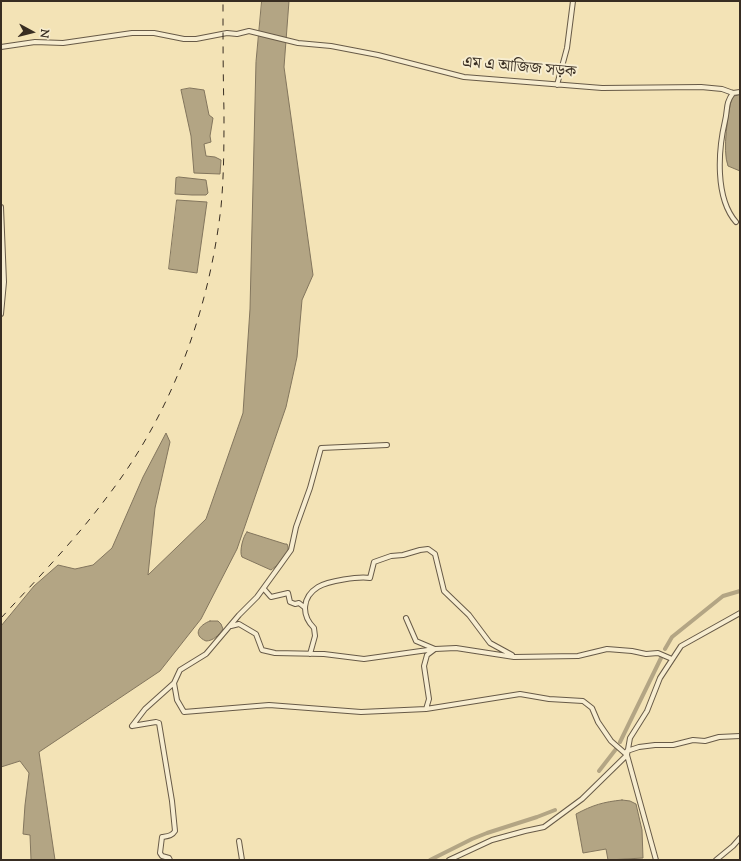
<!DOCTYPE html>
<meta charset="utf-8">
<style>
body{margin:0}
#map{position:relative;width:741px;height:861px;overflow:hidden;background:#f3e3b6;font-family:"Sorts Mill Goudy",serif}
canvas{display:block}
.frame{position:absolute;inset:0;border:2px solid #382d22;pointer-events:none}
.north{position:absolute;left:12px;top:12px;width:40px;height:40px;-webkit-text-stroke:3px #f7edd0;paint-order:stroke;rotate:97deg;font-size:11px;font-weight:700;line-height:16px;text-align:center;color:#382d22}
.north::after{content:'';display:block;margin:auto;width:14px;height:18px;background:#382d22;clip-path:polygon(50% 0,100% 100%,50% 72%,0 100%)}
</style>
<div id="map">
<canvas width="741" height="861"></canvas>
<div class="frame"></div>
<div class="north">N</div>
</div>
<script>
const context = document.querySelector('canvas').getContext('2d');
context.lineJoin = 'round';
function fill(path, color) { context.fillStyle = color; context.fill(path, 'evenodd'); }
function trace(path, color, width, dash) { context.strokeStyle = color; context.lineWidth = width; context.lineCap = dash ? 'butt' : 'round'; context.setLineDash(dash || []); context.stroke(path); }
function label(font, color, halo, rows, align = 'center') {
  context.font = font + ' "Sorts Mill Goudy","Noto Serif Bengali",serif'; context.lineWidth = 4; context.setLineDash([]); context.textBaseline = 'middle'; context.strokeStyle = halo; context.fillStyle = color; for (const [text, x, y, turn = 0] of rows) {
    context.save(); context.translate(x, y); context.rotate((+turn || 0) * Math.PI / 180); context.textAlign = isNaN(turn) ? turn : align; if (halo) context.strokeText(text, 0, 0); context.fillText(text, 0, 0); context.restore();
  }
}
const water = new Path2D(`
 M262 1H289L284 67 313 275 302 300 297 357 286 407 237 549 201 619 160 671 39 752 55 860H31L30 835 23 834 25 805 29 773 20 761 1 767V626L34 586 58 565 75 569 93 565 112 548 143 477 166 433 170 442 155 508 148 575 206 519 243 413 250 309 256 62Z
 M190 88 204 90 209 115 213 118 210 136 211 142 204 144 206 156 215 157 221 160 220 174 194 173 191 136 181 90Z
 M740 95V171L728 166C722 150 728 113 732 97Z
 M179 177 206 180 208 193 206 195H192L175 194 176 178Z
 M177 200 207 202 197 273 169 269Z
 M247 532 285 544H287C292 554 279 564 271 570L242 557C239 552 243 536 247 532Z
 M210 621H218L221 624 223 629C219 635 213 641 206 641 192 635 199 625 210 621Z
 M622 800 630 801 636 804 642 830 643 858 608 860 606 849 583 853 576 814C593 805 603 802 622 800Z`);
const canal = new Path2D(`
 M665 649 672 637 723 596 740 591
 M620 742 661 658
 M599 771 616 749
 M430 860 472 839 487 833 537 817 555 810`);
const minor = new Path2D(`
 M1 47 35 42 63 43 132 33H154L184 39H196L227 33 237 34 249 31 298 43 331 46 378 55 464 77 602 88 701 87 722 89 733 93 740 92
 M557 85 567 48 573 1
 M733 93C725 104 728 109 725 121 718 151 715 198 736 222
 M1 207 4 282 1 314
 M264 589 271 597 288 593 290 602 295 604 299 603 304 607
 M406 618 416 641 435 649 427 655 424 666 429 699 426 709
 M231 626 239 624 256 634 262 650 275 653 324 654 364 659 435 649 456 648 514 657 578 656 607 649 632 651 646 654 658 653 672 659
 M310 654 315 636 314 628C301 615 302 597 318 587 328 581 359 576 370 578L374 562 391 556 403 555 420 550 428 549 435 554 444 591 469 615 490 643 512 655
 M174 683 177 700 184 712 269 705 361 712 426 709 520 694 549 699 583 701 592 708 598 722 611 741 627 755 656 860
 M132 726 145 709 174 683 180 670 206 654 239 615 257 597 281 564 291 550 296 527 310 488 321 448 387 445
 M132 726 156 722 159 723 172 801 175 831C172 836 168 836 162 837L160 853 162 856 169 858 170 860
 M627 751 639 747 655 745H673L693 740 705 741 719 737 740 736
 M239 841 242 860
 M449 860 492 840 525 831 544 827 582 799 627 755 630 738 647 711 660 678 681 646 740 613
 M716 860 733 846 740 838`);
const rail = new Path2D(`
 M1 618C37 579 75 540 107 497 172 413 209 311 221 207 224 175 224 143 224 111 223 74 223 38 223 1`);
const streetNames = [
 ["এম এ আজিজ সড়ক",519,69,5]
];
fill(water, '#b3a584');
trace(water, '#82755d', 1);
trace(canal, '#b3a584', 4);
trace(minor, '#675a47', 6);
trace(minor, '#f7edd0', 4);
trace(rail, '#382d22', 1, [7, 7]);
label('16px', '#382d22', '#f7edd0', streetNames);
</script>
